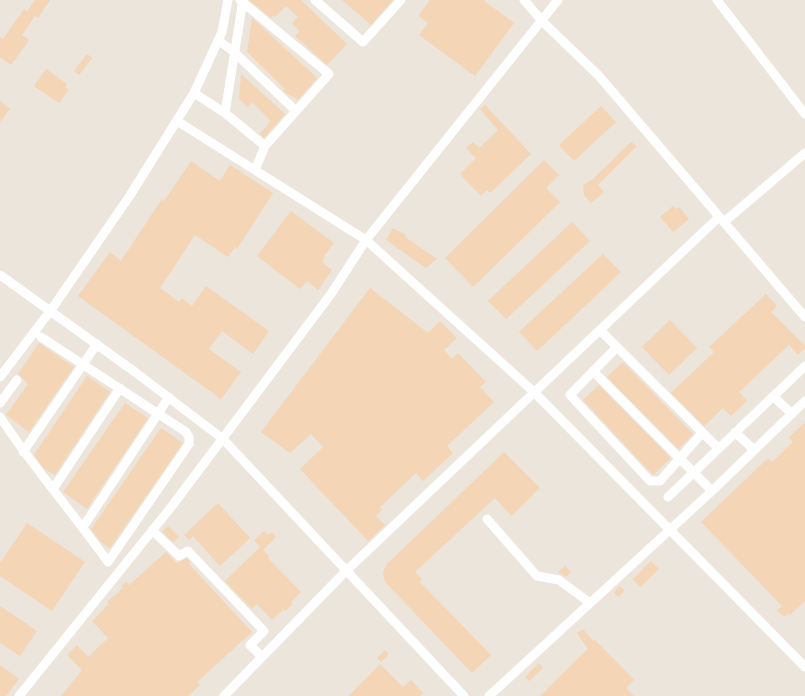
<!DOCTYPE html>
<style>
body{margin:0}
canvas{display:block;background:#fdf5e0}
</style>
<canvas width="805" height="696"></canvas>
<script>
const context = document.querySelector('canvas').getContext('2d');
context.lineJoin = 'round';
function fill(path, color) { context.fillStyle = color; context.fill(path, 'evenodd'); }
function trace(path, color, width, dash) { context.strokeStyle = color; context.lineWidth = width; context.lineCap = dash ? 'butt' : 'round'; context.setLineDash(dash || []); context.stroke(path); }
const industrial = new Path2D(`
 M0 0H805V696H0Z`);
const building = new Path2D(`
 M35 0H50L38 18 35 16 22 35 29 40 11 65 0 57V37L3 39 24 9 27 12Z
 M249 0H301L347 44 327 65 295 36 300 31 292 23 298 17 286 6 275 17 273 15 271 18Z
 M342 0H393L371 25Z
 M430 0H483L514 23 475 76 419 35 428 23 418 16Z
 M252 18 317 78 298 100 283 91 285 89 247 52Z
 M87 54 92 58 79 75 74 71Z
 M46 69 67 84 65 87 69 90 59 103 34 86Z
 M241 74 285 114 264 138 260 134 271 121 252 102 248 107 239 99Z
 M0 101 10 109 0 122Z
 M485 105 531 154 490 193 487 190 481 196 460 174 476 158 466 148 473 142 479 148 498 130 480 109Z
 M601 106 616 122 574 161 559 145Z
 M631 142 637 146 598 185 604 192 591 203 584 195 583 185 593 179Z
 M544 160 559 175 546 188 560 202 473 287 445 258Z
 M191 161 220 181 230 165 273 193 237 249 235 247 228 257 195 235 160 288 179 302 182 298 192 306 206 286 269 331 253 354 222 331 209 349 241 372 221 399 78 296 110 252 121 261 162 199 164 201Z
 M673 206 676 209 679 207 689 219 673 232 660 217Z
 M291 211 334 243 324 256 325 257 322 262 332 270 318 290 307 281 300 289 257 256Z
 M572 222 590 241 506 319 488 301Z
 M393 228 406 235 405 237 437 259 426 268 386 240Z
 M603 254 621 272 537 351 519 332Z
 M370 288 428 333 440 321 457 338 444 350 452 359 458 353 486 382 480 387 494 402 447 446 453 453 423 481 416 473 380 507 382 510 376 516 385 525 368 541 300 469 323 447 311 434 290 453 261 432Z
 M766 294 777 306 771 312 805 346V348L798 355 789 345 739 392 747 401 731 416 723 408 704 426 671 393 714 352 709 347Z
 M670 320 697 348 669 375 642 347Z
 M39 343 74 367 29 432 6 415 28 384 18 374Z
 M623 362 693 434 678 449 607 377Z
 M87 376 110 392 55 475 44 469 34 455Z
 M599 385 670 457V459L653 475 583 400Z
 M125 403 148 418 87 509 63 492Z
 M805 422V601L790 615 788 613 784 617 777 610 782 606 701 522 768 458 772 462 793 442 789 437Z
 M161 428 183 443 110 548 101 542 91 529Z
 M504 452 540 488 511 516 495 498 415 572 422 579 420 582 491 655 472 673 385 582 383 573 386 565Z
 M218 503 250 538 220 566 193 536 189 540 184 535Z
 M27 523 85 562 52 611 0 576V563Z
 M168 526 179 537 173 542 162 532Z
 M264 531 268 535 272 532 276 537 263 550 269 556 268 558 301 592 291 602 293 604 285 611 284 609 272 620 257 604 252 609 225 581 260 547 254 540Z
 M166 552 176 563 187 558 190 562 189 564 252 632 197 682 200 685 188 696H61L82 670 67 655 77 645 88 657 108 638 92 621 109 604 107 602 123 588 121 586 126 582 129 585Z
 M651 561 659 569 640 587 633 579Z
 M565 566 571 572 566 577 558 572Z
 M620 586 625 591 618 597 614 592Z
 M0 606 37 631 20 656 0 643Z
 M583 629 593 641 595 640 634 680 626 688 634 696H540L588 649 577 633Z
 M385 650 389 654 381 662 377 658Z
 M539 663 543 668 529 681 525 677Z
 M380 664 403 687 411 680 423 693 420 696H349Z
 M0 665 19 679 6 696H0Z`);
const minor = new Path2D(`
 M240 0 329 74 265 146
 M243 0 225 113 265 146 255 170
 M315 0 363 42 401 0
 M524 0 542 21 599 76 805 317
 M717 0 805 114
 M218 40 234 52 296 111
 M194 93 225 113
 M177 121 366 240 535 393 805 667
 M724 222 805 153
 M0 275 135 372 223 439 464 696
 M600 330 718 448
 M617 347 570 395 650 481H660L702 433
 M593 371 712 491
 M0 377 51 310 129 197 194 93 222 32 228 0
 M773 396 792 414
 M0 403 17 380
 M0 417C33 467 73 513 108 562L189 444V437L186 432 41 337
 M735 432 754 450
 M23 452 97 344
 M53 489 120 388
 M668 497 805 366
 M487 519 537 576 559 580 590 603
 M83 527 169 397
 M152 530 179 556 188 551 264 631 250 645 262 657
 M19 696 172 506 331 294 366 240 558 0
 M224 696 346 571 719 217
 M489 696 712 491 805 401`);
fill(industrial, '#ebe5dc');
fill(building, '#f4d5b6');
trace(minor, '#fff', 9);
</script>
